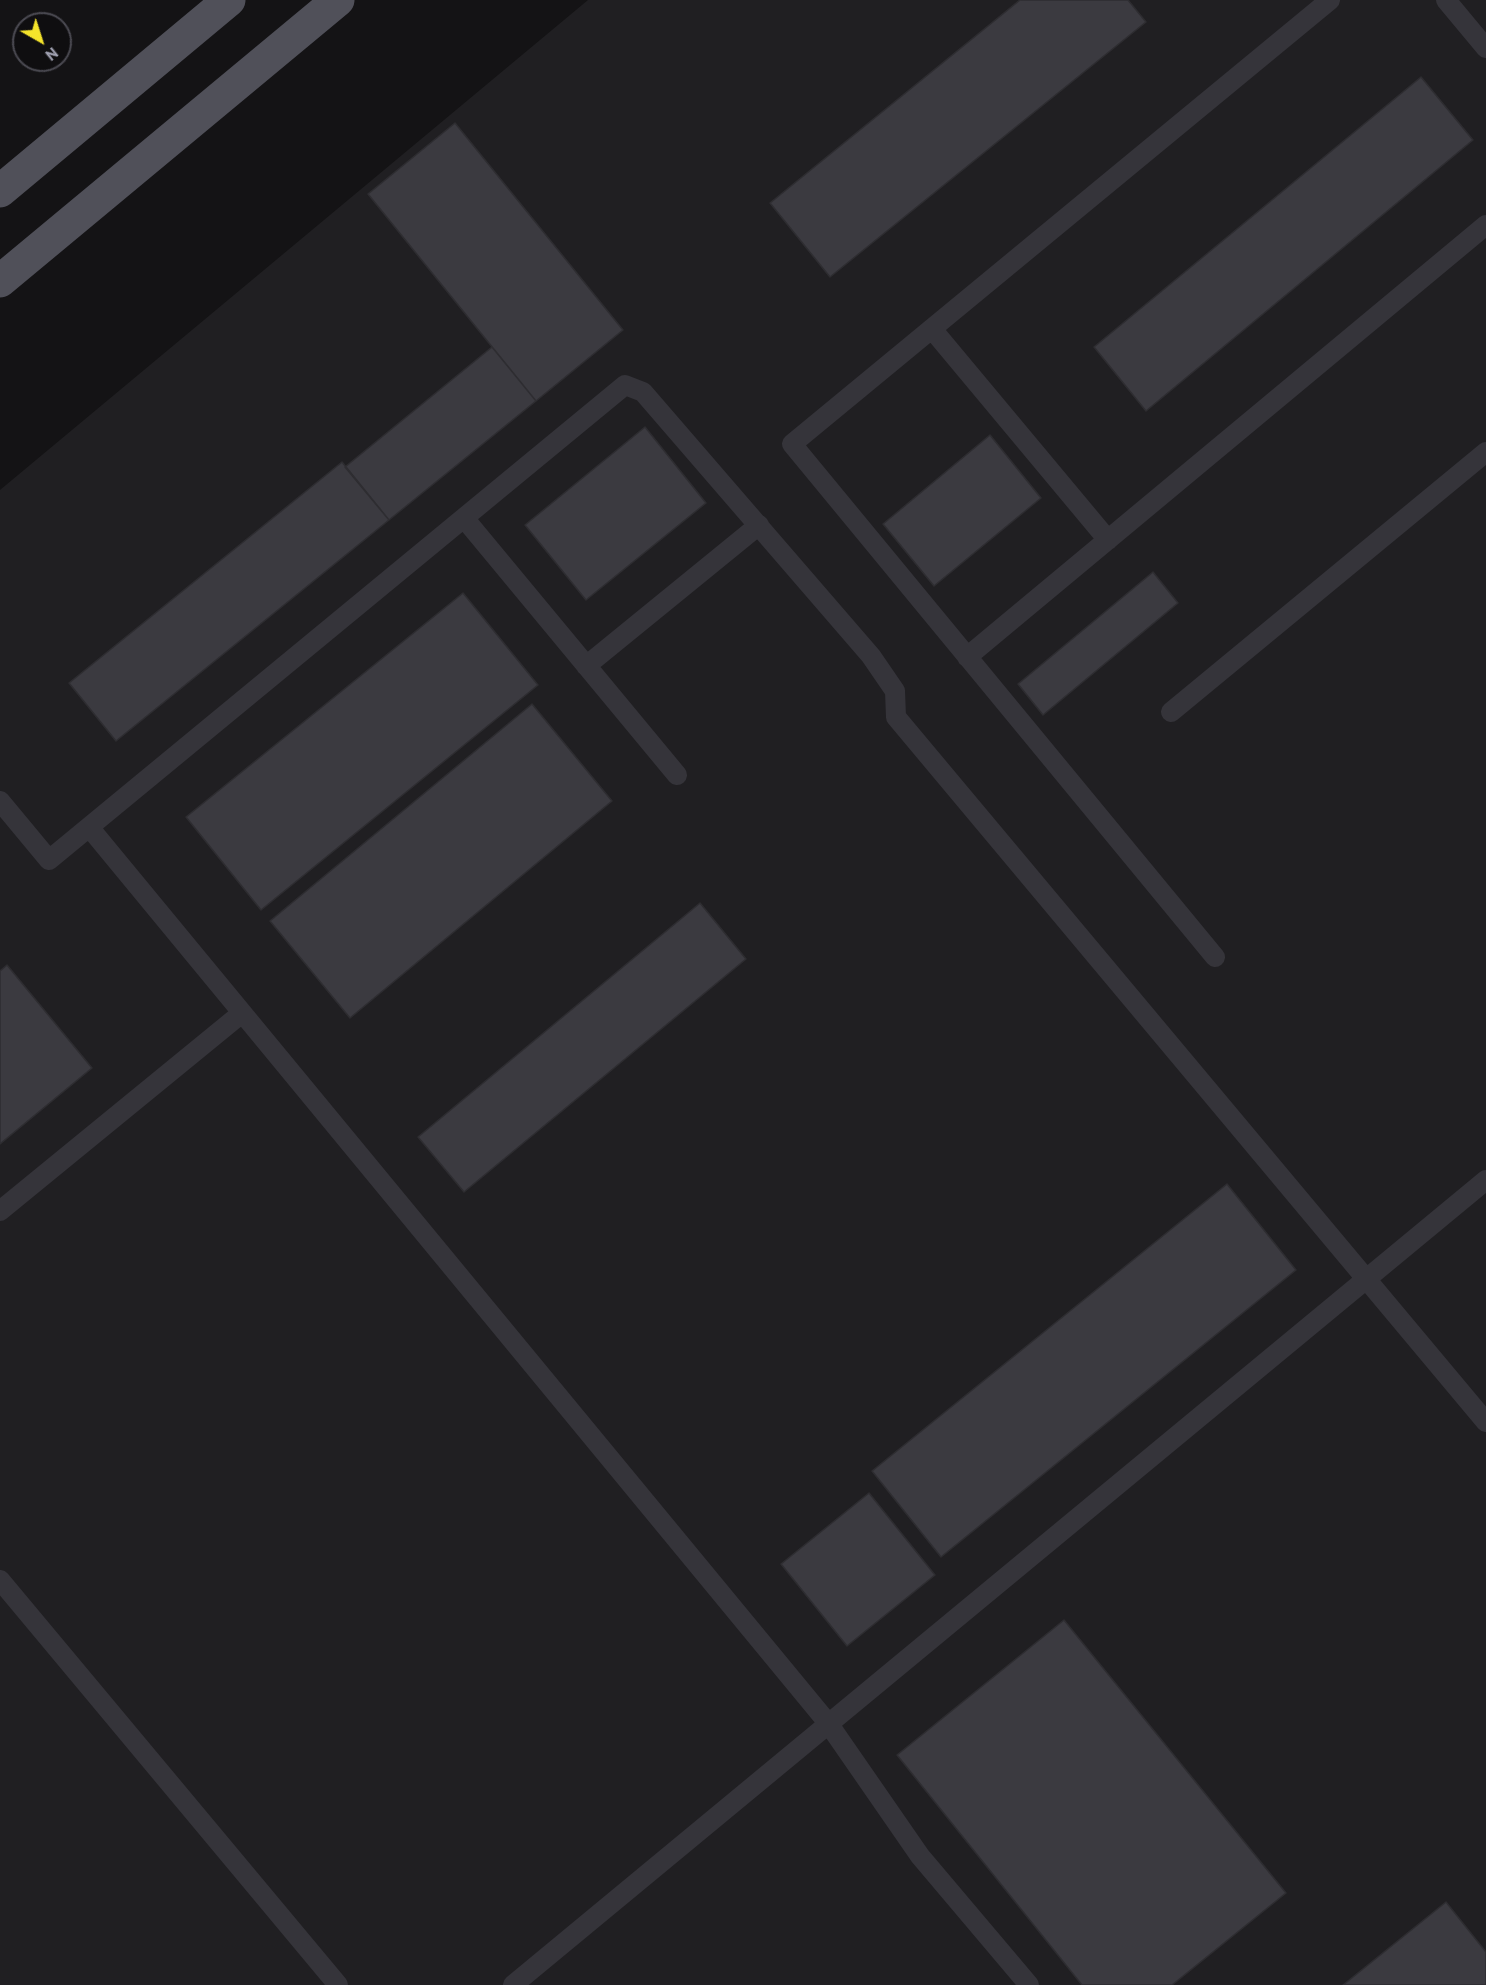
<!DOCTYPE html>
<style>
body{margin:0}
#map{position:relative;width:1486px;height:1985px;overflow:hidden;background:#141315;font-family:"PT Sans",sans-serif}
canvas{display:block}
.north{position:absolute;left:12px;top:12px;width:60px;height:60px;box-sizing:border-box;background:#0f0e10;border:2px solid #4b4a52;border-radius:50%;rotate:141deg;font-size:16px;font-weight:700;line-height:24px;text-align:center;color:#a4a5b6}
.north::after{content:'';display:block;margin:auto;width:21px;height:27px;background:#f5e42b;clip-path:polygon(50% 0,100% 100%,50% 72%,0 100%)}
</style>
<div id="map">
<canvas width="1486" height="1985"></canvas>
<div class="north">N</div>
</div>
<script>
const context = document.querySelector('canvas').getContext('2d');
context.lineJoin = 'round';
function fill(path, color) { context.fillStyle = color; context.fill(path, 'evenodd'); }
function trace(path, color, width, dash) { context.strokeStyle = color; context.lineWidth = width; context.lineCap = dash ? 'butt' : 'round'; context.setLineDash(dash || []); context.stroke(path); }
const built = new Path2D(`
 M588 0H1486V1985H0V490Z`);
const building = new Path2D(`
 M1020 0H1128L1146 22 830 277 770 203Z
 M1421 77 1473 140 1146 411 1094 347Z
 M455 123 623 330 536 401 368 194Z
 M492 347 536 401 389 520 345 467Z
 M645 427 706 503 586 600 525 525Z
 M990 435 1041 498 934 586 883 524Z
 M342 462 389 520 116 741 69 683Z
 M1153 572 1178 603 1043 715 1018 684Z
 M463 593 538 685 261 910 186 817Z
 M532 704 612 801 350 1018 270 921Z
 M700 903 746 959 464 1192 418 1137Z
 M7 965 92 1068 0 1144V971Z
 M1227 1184 1296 1270 941 1557 872 1471Z
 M869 1493 935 1575 847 1646 781 1564Z
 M1064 1620 1286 1893 1172 1985H1082L897 1755Z
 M1446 1902 1486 1952V1985H1343Z`);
const lane = new Path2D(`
 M1446 0 1486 48
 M932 329 1108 540
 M464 518 677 775
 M967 657 1486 225
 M586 666 759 525
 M1171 712 1486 452
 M0 801 49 860 625 385 643 392 871 656 895 691 896 717 1486 1422
 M89 827 828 1723 920 1856 1029 1985
 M1215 957 792 444 1330 0
 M0 1211 242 1013
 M0 1580 338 1985
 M513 1985 1486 1180`);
const primary = new Path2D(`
 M0 191 229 0
 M0 281 338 0`);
fill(built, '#201f22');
fill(building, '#3b3a40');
trace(building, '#2e2d31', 1.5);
trace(lane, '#35343a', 20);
trace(primary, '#505059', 33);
</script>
